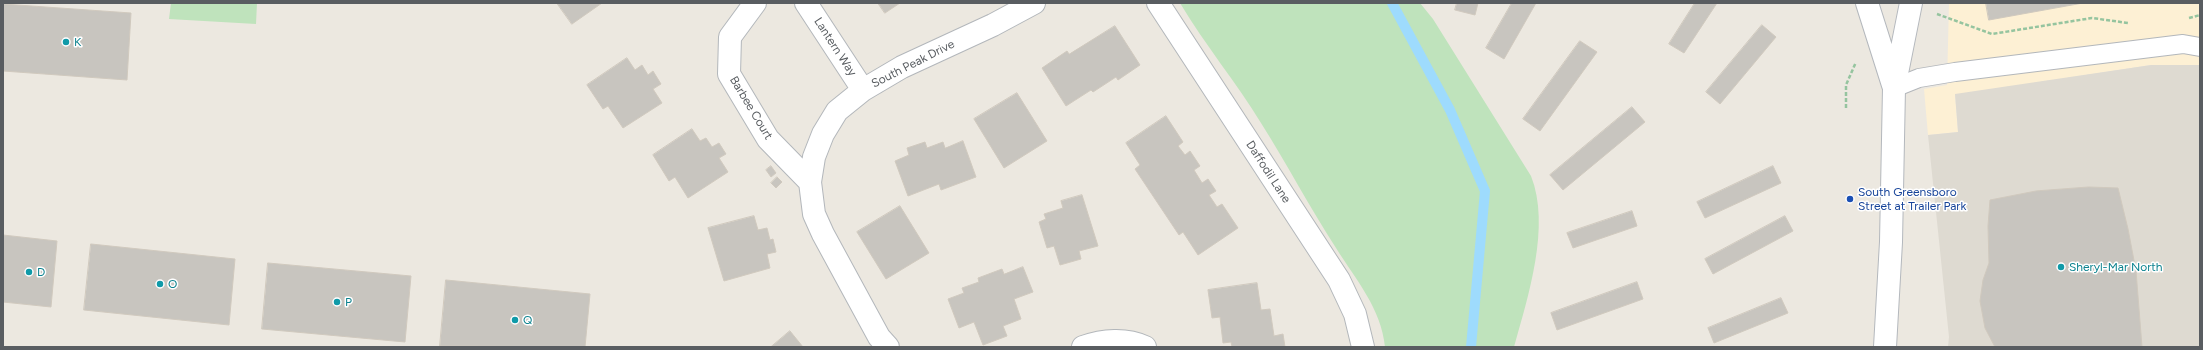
<!DOCTYPE html>
<style>
body{margin:0}
#map{position:relative;width:2203px;height:350px;overflow:hidden;background:#ece8e0;font-family:Figtree,sans-serif}
canvas{display:block}
.frame{position:absolute;inset:0;border:4px solid #595d61;pointer-events:none}
</style>
<div id="map">
<canvas width="2203" height="350"></canvas>
<div class="frame"></div>
</div>
<script>
const context = document.querySelector('canvas').getContext('2d');
context.lineJoin = 'round';
function fill(path, color) { context.fillStyle = color; context.fill(path, 'evenodd'); }
function trace(path, color, width, dash) { context.strokeStyle = color; context.lineWidth = width; context.lineCap = dash ? 'butt' : 'round'; context.setLineDash(dash || []); context.stroke(path); }
function label(font, color, halo, rows, align = 'center') {
  context.font = font + ' Figtree,sans-serif'; context.lineWidth = 3; context.setLineDash([]); context.textBaseline = 'middle'; context.strokeStyle = halo; context.fillStyle = color; for (const [text, x, y, turn = 0] of rows) {
    context.save(); context.translate(x, y); context.rotate((+turn || 0) * Math.PI / 180); context.textAlign = isNaN(turn) ? turn : align; if (halo) context.strokeText(text, 0, 0); context.fillText(text, 0, 0); context.restore();
  }
}
const commercial = new Path2D(`
 M1949 3H2200V65H2151L1955 95 1958 132 1928 135 1924 89 1947 85Z`);
const education = new Path2D(`
 M2151 65H2200V347H1948L1949 337 1928 135 1958 132 1955 94Z`);
const green = new Path2D(`
 M171 3H257L256 24 169 19Z
 M1180 3H1420L1433 19 1531 176C1551 226 1528 297 1514 347H1385C1381 308 1356 280 1336 248 1310 208 1287 164 1261 123 1236 82 1205 45 1180 3Z`);
const stream = new Path2D(`
 M1392 3 1450 110 1485 191 1471 347`);
const building = new Path2D(`
 M557 3H602L572 24Z
 M878 3H900L885 13Z
 M1457 3H1478L1475 15 1455 10Z
 M1512 3H1536L1504 59 1486 48Z
 M1695 3H1717L1684 53 1669 44Z
 M1986 3H2083L1989 20Z
 M3 4 131 13 127 80 3 71Z
 M1762 25 1776 37 1720 104 1706 92Z
 M1115 26 1140 65 1118 80 1116 77 1093 92 1091 90 1066 106 1042 68 1067 51 1069 54Z
 M1580 41 1597 52 1540 131 1523 119Z
 M627 58 635 70 642 65 648 75 653 71 661 84 653 89 662 103 623 128 608 106 603 109 587 85Z
 M1017 93 1047 141 1004 168 974 119Z
 M1632 107 1645 122 1563 190 1550 175Z
 M1166 116 1183 142 1178 146 1185 155 1190 151 1200 166 1194 170 1202 183 1208 179 1216 191 1209 195 1217 207 1222 204 1238 228 1198 255 1183 232 1179 235 1135 169 1140 165 1126 143Z
 M692 129 700 141 706 138 712 147 719 143 726 154 719 158 728 172 688 198 675 177 669 181 653 155Z
 M963 141 976 177 941 190 939 184 908 196 895 161 909 155 907 148 925 142 927 148 943 142 945 148Z
 M771 166 776 173 771 177 766 170Z
 M1773 166 1781 183 1705 218 1697 202Z
 M777 177 782 182 776 188 771 183Z
 M2089 187 2118 188 2128 229 2136 271 2142 347H1995L1985 328 1980 301 1983 280 1989 263 1988 226 1990 200 2036 191Z
 M1082 195 1098 246 1079 251 1081 259 1060 265 1054 246 1047 248 1039 222 1046 219 1044 214 1063 208 1061 201Z
 M900 206 929 253 886 279 857 232Z
 M1632 211 1637 226 1573 248 1567 233Z
 M754 216 758 230 767 228 770 240 773 239 776 252 767 254 770 268 724 281 708 228Z
 M1785 216 1793 231 1713 274 1705 259Z
 M3 235 57 241 51 307 3 302Z
 M91 244 235 259 229 325 84 310Z
 M268 263 411 276 405 342 262 329Z
 M1023 267 1033 292 1014 299 1021 319 1003 326 1007 336 983 345 974 322 959 328 948 299 964 293 962 288 979 282 978 278 1002 269 1004 274Z
 M446 280 590 294 585 347 440 346Z
 M1637 282 1643 299 1557 330 1551 313Z
 M1257 283 1261 310 1270 309 1274 336 1283 334 1285 347H1232L1231 342 1223 343 1220 317 1212 318 1208 290Z
 M1781 298 1788 313 1714 343 1708 328Z
 M790 331 803 347H771Z`);
const path = new Path2D(`
 M1937 14 1992 34 2092 18 2128 23
 M2189 18 2200 15
 M1846 108V85L1856 62`);
const lane = new Path2D(`
 M1894 88 1919 78 1955 72 2183 44 2200 47`);
const street = new Path2D(`
 M755 3 730 37 729 74 768 139 810 182
 M806 3 863 90
 M1158 3 1339 280 1355 314 1363 347
 M888 347 879 337 823 234 814 214 810 182 814 157 823 134 837 111 863 90 902 67 993 25 1034 3
 M1083 347C1103 340 1126 338 1145 347`);
const secondary = new Path2D(`
 M1867 3 1893 85
 M1885 347 1891 242 1894 88 1911 3`);
const markers = [
 [66,42,4,"#0f9aa8"],
 [1850,199,4,"#1a4fb4"],
 [2061,267,4,"#0f9aa8"],
 [29,272,4,"#0f9aa8"],
 [160,284,4,"#0f9aa8"],
 [337,302,4,"#0f9aa8"],
 [515,320,4,"#0f9aa8"]
];
const cultureNames = [
 ["K",74,42],
 ["Sheryl-Mar North",2069,267],
 ["D",37,272],
 ["O",168,284],
 ["P",345,302],
 ["Q",523,320]
];
const streetNames = [
 ["Lantern Way",835,47,57],
 ["South Peak Drive",913,64,-27],
 ["Barbee Court",751,108,59],
 ["Daffodil Lane",1268,172,57]
];
const transitNames = [
 ["South Greensboro",1858,192],
 ["Street at Trailer Park",1858,206]
];
fill(commercial, '#fdf0d4');
fill(education, '#dedad1');
fill(green, '#bfe3bc');
trace(stream, '#9edbfd', 10);
fill(building, '#c8c5bf');
trace(building, '#d0c9be', 1);
trace(lane, '#b3b7bb', 20);
trace(street, '#b3b7bb', 24);
trace(secondary, '#b4b8bd', 24);
trace(path, '#95c49f', 2.5, [4, 2]);
trace(lane, '#fff', 18);
trace(street, '#fff', 22);
trace(secondary, '#fff', 22);
for (const [x, y, r, color] of markers) { const dot = new Path2D(); dot.arc(x, y, r, 0, 2 * Math.PI); context.fillStyle = color; context.fill(dot); trace(dot, '#fff', 1.5); }
label('12px', '#0d838f', '#fff', cultureNames, 'left');
label('12px', '#595d61', '#fff', streetNames);
label('12px', '#164399', '#fff', transitNames, 'left');
</script>
